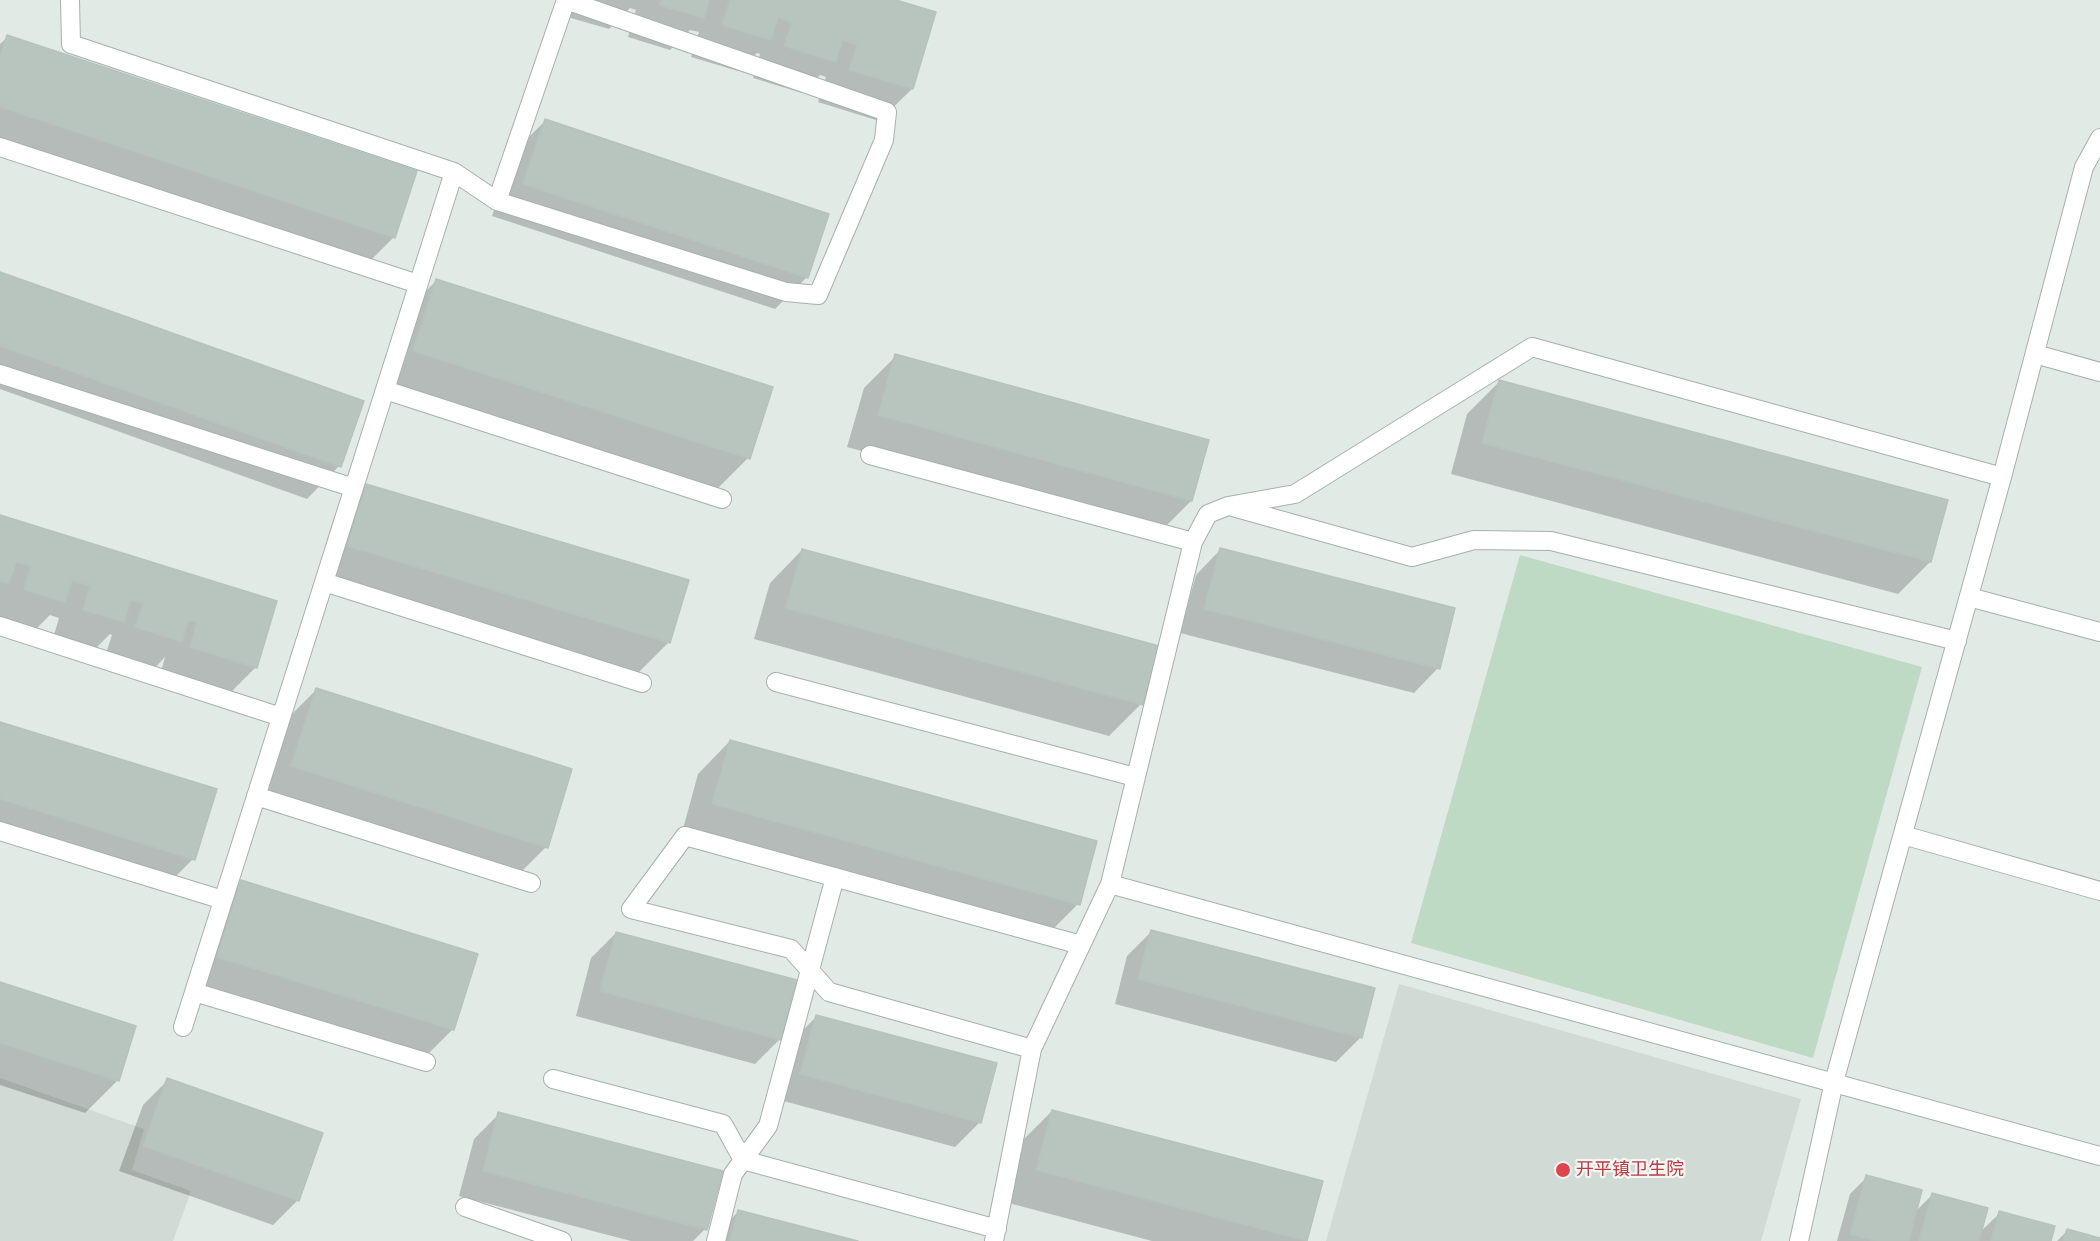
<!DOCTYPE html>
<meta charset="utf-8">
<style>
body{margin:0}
canvas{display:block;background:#e2eae6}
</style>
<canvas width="2100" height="1241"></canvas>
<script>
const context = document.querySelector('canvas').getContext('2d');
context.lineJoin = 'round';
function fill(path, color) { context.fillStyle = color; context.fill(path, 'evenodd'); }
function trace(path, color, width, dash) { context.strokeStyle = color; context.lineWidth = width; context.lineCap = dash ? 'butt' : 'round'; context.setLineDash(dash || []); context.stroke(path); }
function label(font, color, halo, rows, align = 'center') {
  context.font = font + ' Roboto,"Noto Sans SC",sans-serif'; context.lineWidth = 4.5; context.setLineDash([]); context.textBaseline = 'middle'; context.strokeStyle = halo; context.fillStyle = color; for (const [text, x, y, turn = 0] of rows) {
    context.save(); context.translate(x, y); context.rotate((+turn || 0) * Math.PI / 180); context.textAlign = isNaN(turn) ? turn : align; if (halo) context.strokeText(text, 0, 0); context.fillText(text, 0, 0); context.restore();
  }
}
const built = new Path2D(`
 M1399 984 1801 1099 1761 1241H1326Z
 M0 1078 144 1129 132 1170 191 1191 173 1241H0Z`);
const green = new Path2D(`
 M1520 555 1922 667 1813 1058 1411 943Z`);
const shadow = new Path2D(`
 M561 0H891L934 13 912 89 879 121 818 102 826 77 820 75 802 93 753 78 760 54 757 53 738 71 691 57 699 32 690 30 670 50 628 37 636 10 630 8 609 29 557 14Z
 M8 37 394 237 362 269 0 149V44Z
 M545 121 807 277 775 309 492 216 513 153Z
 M0 273 362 402 339 466 307 499 0 389Z
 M436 281 748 458 716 490 382 383 404 313Z
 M896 356 1191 501 1159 533 847 447 864 388Z
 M1499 382 1930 562 1898 594 1451 474 1467 414Z
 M366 485 669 642 637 674 316 578 334 517Z
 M0 517 275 602 255 668 223 700 159 679 165 657 149 674 104 659 112 635 110 634 90 654 52 642 59 618 50 615 31 634 0 624Z
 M802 550 1141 704 1109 736 754 639 770 583Z
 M1220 550 1438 668 1414 693 1180 633 1196 575Z
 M316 690 546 847 514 879 260 798 284 722Z
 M0 723 193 859 161 891 0 841Z
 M730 741 1078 904 1046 936 681 836 698 774Z
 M241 882 453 1029 421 1061 186 989 209 914Z
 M1152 931 1361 1037 1336 1062 1115 1004 1127 956Z
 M616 933 780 1039 755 1064 576 1016 591 958Z
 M0 984 134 1027 117 1081 85 1113 0 1085Z
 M816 1017 980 1122 955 1147 776 1099 791 1042Z
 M168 1080 298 1200 273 1225 119 1171 143 1105Z
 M1052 1111 1321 1182 1305 1241H1152L1005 1202 1020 1143Z
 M499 1114 705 1229 693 1241H631L459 1196 474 1139Z
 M1867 1177 1915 1212 1932 1195 1980 1232 2000 1213 2050 1241H1837L1850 1194Z
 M739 1211 852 1241H712L714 1236Z
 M2067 1231 2100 1240V1241H2057Z`);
const building = new Path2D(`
 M661 0H709L704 18 659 5Z
 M730 0H896L936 12 913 89 849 70 857 45 842 40 836 62 784 46 792 22 778 18 771 40 722 25Z
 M7 35 417 171 395 238 0 107V57Z
 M545 119 829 214 808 278 523 184Z
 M0 272 364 401 341 467 0 346Z
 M436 279 773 387 750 459 413 351Z
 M895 354 1209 440 1192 501 878 415Z
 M1499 380 1948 500 1931 562 1482 443Z
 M366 484 689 580 670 643 347 546Z
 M0 515 277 601 257 668 190 647 197 622 189 620 182 642 135 627 143 603 131 600 124 622 83 610 90 586 72 580 65 602 24 590 31 566 16 562 9 584 0 581Z
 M1220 548 1455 608 1440 669 1204 609Z
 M802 549 1159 646 1143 705 786 608Z
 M316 688 572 769 548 848 291 766Z
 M0 722 217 789 195 860 0 799Z
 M730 740 1097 841 1080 905 712 804Z
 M241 880 478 954 454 1030 217 957Z
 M1151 930 1375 988 1362 1038 1138 979Z
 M616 932 797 980 781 1040 600 991Z
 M0 982 136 1026 119 1081 0 1043Z
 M816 1015 997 1063 981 1123 800 1074Z
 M167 1078 323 1133 299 1201 143 1146Z
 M1052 1110 1323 1181 1307 1241 1036 1170Z
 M498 1112 723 1171 707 1230 483 1171Z
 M1866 1175 1922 1190 1909 1241H1875L1850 1234Z
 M1932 1193 1988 1208 1979 1241H1919Z
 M738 1210 858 1241H730Z
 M1999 1211 2055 1226 2051 1241H1991Z
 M2067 1229 2100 1238V1241H2063Z`);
const minor = new Path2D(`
 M70 0 71 44 454 172 497 201 786 292 818 295 884 140 887 112 566 0 497 201
 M0 147 418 284
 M2035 354 2100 372
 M0 374 354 488
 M385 390 722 499
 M870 455 1193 542
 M1233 507 1412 557 1474 540 1551 541 1957 641
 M324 582 642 683
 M1969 597 2100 632
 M0 626 281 717
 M776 682 1135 777
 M256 796 531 883
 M0 831 223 900
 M1903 835 2100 891
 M1110 884 2100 1156
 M194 992 426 1062
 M183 1027 454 172
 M1032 1049 829 992 791 949 631 909 685 836 1081 945
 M553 1079 723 1124 743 1160 997 1229
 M465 1207 562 1241
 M716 1241 733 1174 768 1126 835 877
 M994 1241 1032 1049 1110 884 1193 542 1208 514 1228 506 1295 494 1532 347 2002 477
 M1799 1241 1834 1082 2002 477 2084 167 2100 138`);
const markers = [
 [1563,1170,8,"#e0444e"]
];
const healthNames = [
 ["开平镇卫生院",1576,1170]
];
fill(built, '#d1dad5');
fill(green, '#bed9c4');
fill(shadow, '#0003');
fill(building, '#b8c5bf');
trace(building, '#b5c3bd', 1.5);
trace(minor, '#a5b1ac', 20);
trace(minor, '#fff', 18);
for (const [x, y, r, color] of markers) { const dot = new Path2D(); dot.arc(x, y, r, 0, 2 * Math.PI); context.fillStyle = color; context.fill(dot); trace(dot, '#f2f7f4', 2); }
label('18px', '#be3a42', '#f2f7f4', healthNames, 'left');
</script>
